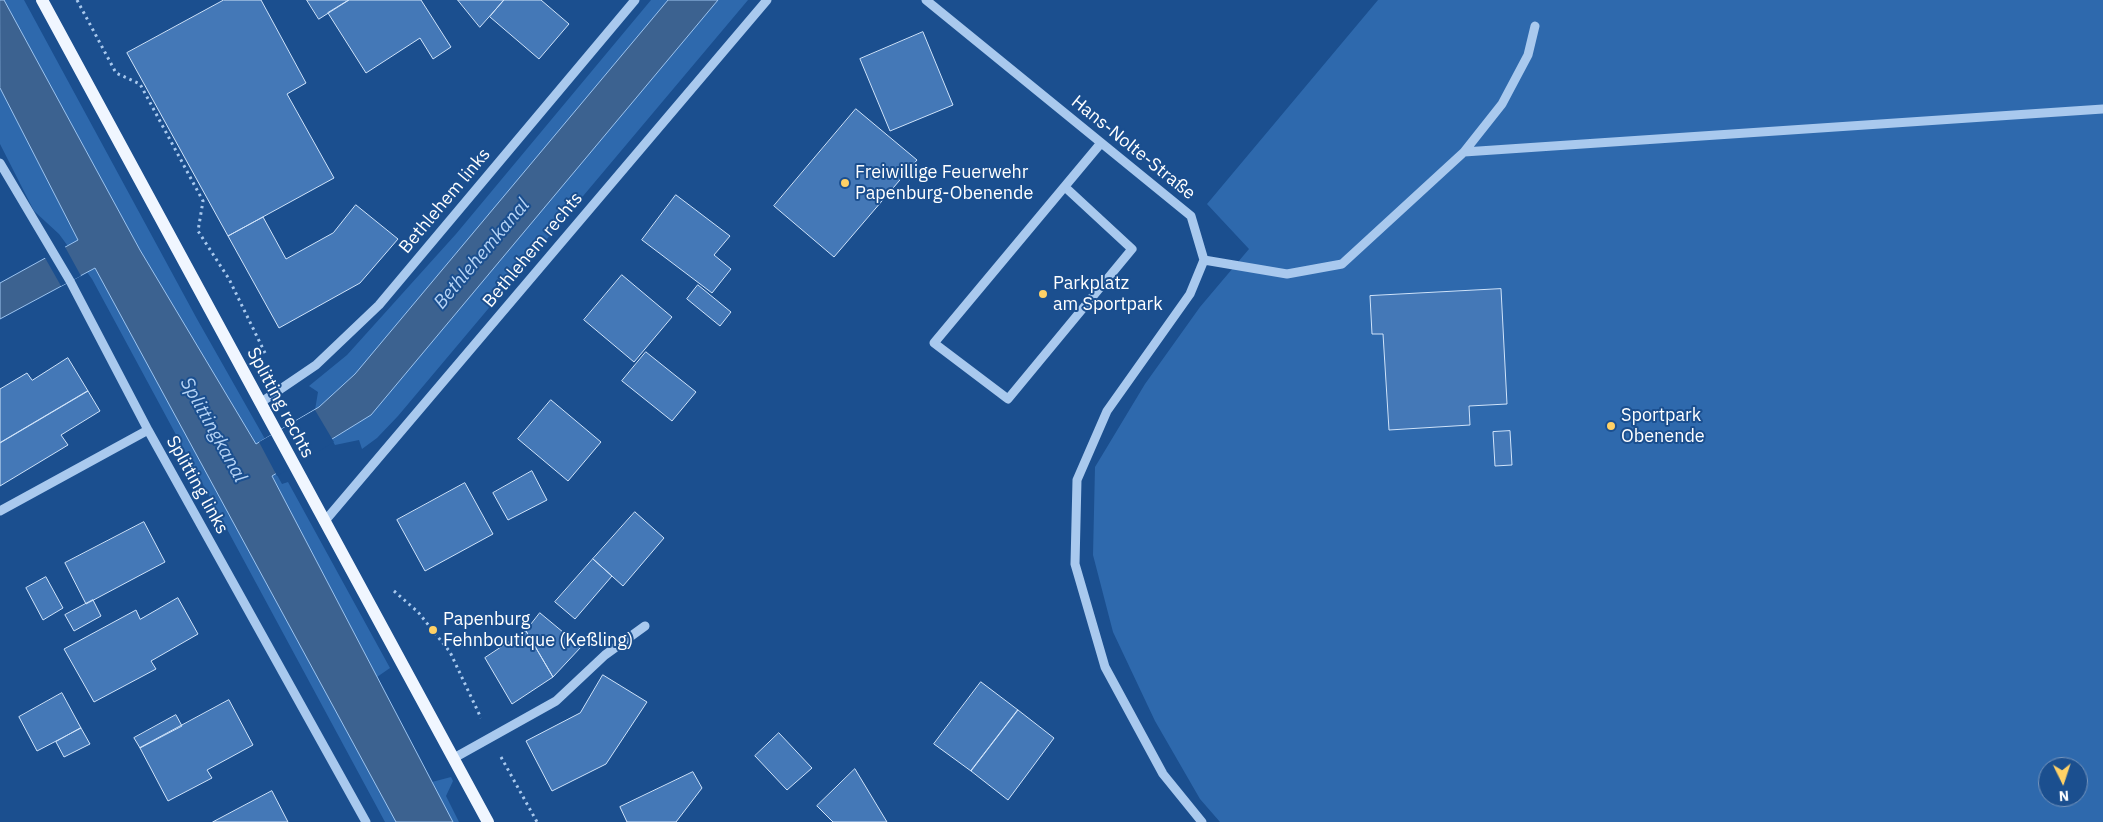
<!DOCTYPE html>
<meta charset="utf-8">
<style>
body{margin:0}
#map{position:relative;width:2103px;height:822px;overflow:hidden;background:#1b4f8f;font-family:"IBM Plex Sans",sans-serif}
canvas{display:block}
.north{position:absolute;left:2038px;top:757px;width:50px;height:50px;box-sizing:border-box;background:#1b4f8f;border:1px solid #7695bc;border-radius:50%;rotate:176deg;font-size:14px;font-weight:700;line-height:20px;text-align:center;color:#fff}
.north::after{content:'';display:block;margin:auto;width:18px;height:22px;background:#ffd166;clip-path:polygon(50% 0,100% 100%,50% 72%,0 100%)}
</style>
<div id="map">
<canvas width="2103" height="822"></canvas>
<div class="north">N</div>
</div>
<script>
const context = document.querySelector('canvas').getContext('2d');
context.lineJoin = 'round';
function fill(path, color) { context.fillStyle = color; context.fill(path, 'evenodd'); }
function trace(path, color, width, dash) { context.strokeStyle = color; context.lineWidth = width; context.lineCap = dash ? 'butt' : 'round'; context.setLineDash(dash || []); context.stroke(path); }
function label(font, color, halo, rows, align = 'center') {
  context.font = font + ' "IBM Plex Sans",sans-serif'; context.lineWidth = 4; context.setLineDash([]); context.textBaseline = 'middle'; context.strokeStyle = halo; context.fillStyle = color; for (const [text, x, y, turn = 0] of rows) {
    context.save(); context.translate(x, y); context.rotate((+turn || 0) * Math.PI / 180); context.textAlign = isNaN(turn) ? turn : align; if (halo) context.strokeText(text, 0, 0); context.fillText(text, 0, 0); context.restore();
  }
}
const green = new Path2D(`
 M0 0H24L197 319 265 439 259 443 282 484 288 482 390 668 377 677 432 782 451 777 453 781 446 796 459 822H385L92 279 59 234 34 211 0 144Z
 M651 0H748L398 416 377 438 362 449 359 440 335 445 315 410 318 392 309 386 347 355 456 234Z
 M1378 0H2103V822H1220L1200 799 1155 721 1113 632 1093 555 1095 467 1145 384 1200 307 1249 249 1207 204ZM2048 767H2078V797H2048Z`);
const water = new Path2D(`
 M0 0H4L140 250 256 444 319 407 355 374 668 0H718L371 415 272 476 453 822H396L95 268 0 319V283L78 240 0 88Z`);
const pier = new Path2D(`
 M64 245 81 276 61 286 44 256Z
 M315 410 334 442 277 476 259 442Z`);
const building = new Path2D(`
 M224 0H261L306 83 287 94 334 178 228 236 127 53Z
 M307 0H349L319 19Z
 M349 0H421L451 47 433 59 420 38 366 73 328 13Z
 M458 0H504L480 27Z
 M504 0H541L569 24 539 59 490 17Z
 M923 32 953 105 890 131 860 59Z
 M856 109 917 160 834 257 774 206Z
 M676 195 730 236 714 255 731 269 712 293 642 240Z
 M356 205 398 239 360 283 279 328 228 236 263 217 286 259 333 233Z
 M622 275 672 317 634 362 584 320Z
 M698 285 731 312 720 326 687 299Z
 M1501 289 1507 404 1469 406 1470 425 1389 430 1383 334H1372L1370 296Z
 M646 352 696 392 672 421 622 381Z
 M68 358 88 391 0 443V389L27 373 32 380Z
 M88 391 100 411 61 435 68 445 0 486V443Z
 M551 400 601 442 568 481 518 439Z
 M1510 431 1512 465 1495 466 1493 432Z
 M532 471 547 500 508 520 493 493Z
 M465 483 493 534 425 571 397 520Z
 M635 512 664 538 623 586 593 559Z
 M144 522 165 562 86 604 65 563Z
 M593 559 612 576 575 619 555 602Z
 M46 577 63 608 43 620 26 588Z
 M178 598 198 634 151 661 156 669 94 702 64 649 136 610 140 619Z
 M93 600 101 616 74 631 65 615Z
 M540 613 581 647 553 677 526 631Z
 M526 631 553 677 512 704 485 658Z
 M603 675 647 702 606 764 552 791 526 741 580 713Z
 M981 682 1018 710 971 771 934 744Z
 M62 693 81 728 37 751 19 717Z
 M229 700 253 745 207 770 212 778 168 801 140 748Z
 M1018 710 1054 738 1008 800 971 771Z
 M176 715 182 726 140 748 134 738Z
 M81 728 90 744 64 757 56 742Z
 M779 733 812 768 787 790 755 756Z
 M855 769 887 822H833L817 806Z
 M693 772 702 788 676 822H627L620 807Z
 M272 791 288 822H213Z`);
const path = new Path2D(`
 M77 0 116 73 140 84 203 201 198 231 229 279 265 353
 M394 591 418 612 450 652 481 718
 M501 757 537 822`);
const minor = new Path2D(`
 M926 0 1191 216 1204 260 1190 294 1107 411 1077 480 1075 564 1105 667 1163 774 1202 822
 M1464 152 2103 109
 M0 163 70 281 148 430 366 822
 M1065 187 1132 249 1008 399 934 343 1101 143
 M1204 260 1287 274 1342 264 1464 152 1502 104 1528 55 1535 26
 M260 403 316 365 379 305 635 0
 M0 511 148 430
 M324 522 767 0
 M454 758 556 701 605 655 645 626`);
const major = new Path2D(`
 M42 0 488 822`);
const markers = [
 [845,183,5,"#ffd166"],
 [1043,294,5,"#ffd166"],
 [1611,426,5,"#ffd166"],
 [433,630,5,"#ffd166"]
];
const streetNames = [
 ["Hans-Nolte-Straße",1133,148,39],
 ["Bethlehem links",445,201,-50],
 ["Bethlehem rechts",533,250,-50],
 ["Splitting rechts",280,403,62],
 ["Splitting links",197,485,61]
];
const poiNames = [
 ["Freiwillige Feuerwehr",855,173],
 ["Papenburg-Obenende",855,194],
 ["Parkplatz",1053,284],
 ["am Sportpark",1053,305],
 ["Sportpark",1621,416],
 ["Obenende",1621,437],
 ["Papenburg",443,620],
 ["Fehnboutique (Keßling)",443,641]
];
const waterNames = [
 ["Bethlehemkanal",482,254,-50],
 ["Splittingkanal",213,430,61]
];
fill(green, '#2e69ad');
fill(water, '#3c6290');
trace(water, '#9cc4f0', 1);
fill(pier, '#1b4f8f');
fill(building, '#4478b7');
trace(building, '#cfe3fa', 1);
trace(path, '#a9c9ee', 3, [2.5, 4]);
trace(minor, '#a9c9ee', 9);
trace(major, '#f0f6ff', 12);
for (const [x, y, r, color] of markers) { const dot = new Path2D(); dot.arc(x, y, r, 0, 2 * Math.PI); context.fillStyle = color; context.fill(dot); trace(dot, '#1b4f8f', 2); }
label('18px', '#fff', '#1b4f8f', streetNames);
label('18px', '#fff', '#1b4f8f', poiNames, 'left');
label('italic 19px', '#b5d3f5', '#1b4f8f', waterNames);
</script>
